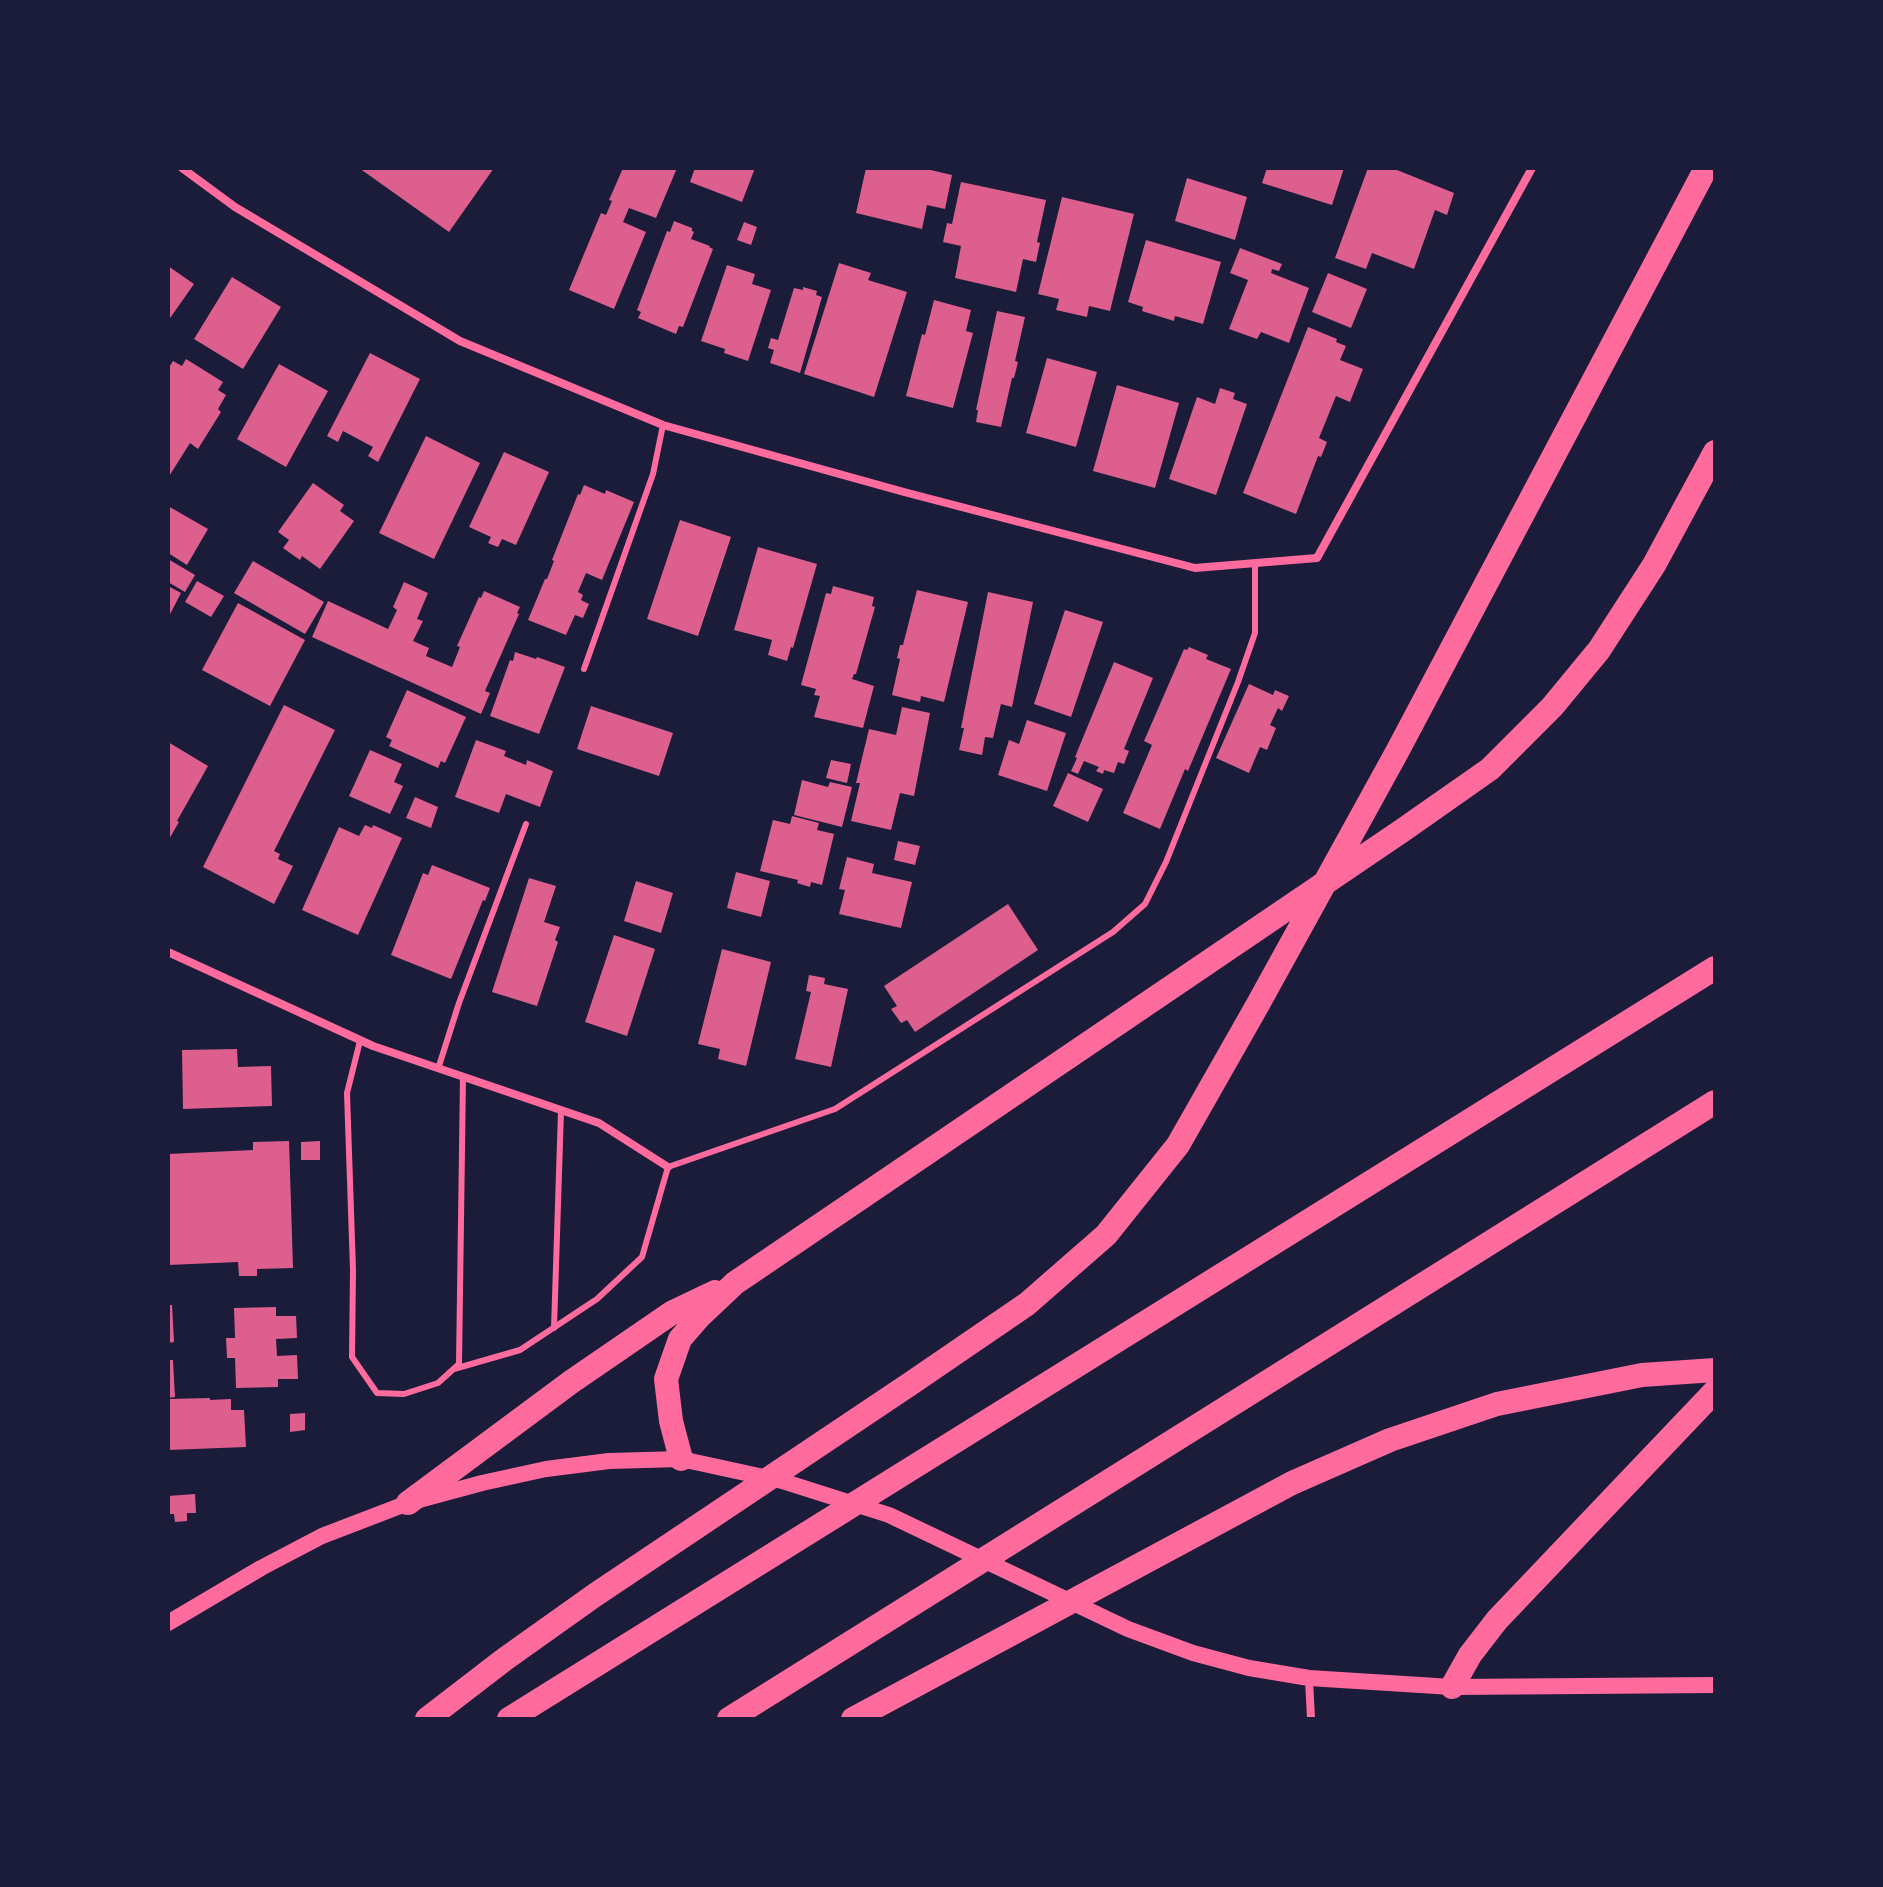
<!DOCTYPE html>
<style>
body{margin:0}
#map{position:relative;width:1883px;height:1887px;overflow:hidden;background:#1b1b3a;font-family:"PT Serif",serif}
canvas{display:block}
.frame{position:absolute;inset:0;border:170px solid #1b1b3a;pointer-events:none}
</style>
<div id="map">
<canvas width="1883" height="1887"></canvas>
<div class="frame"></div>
</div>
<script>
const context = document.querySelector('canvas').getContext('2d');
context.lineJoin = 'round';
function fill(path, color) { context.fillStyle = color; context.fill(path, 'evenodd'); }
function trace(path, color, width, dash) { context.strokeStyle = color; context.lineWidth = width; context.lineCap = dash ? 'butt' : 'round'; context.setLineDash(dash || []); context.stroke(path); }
const building = new Path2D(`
 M359 168H494L449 232Z
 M623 168H677L656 218 629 208 623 222 646 232 614 309 569 290 601 213 606 215 612 201 609 200Z
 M695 168H755L742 202 690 182Z
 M866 168H922L952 175 945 209 927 205 922 229 856 213Z
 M1267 168H1344L1332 205 1262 183Z
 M1368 168H1392L1454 193 1447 215 1435 210 1414 269 1372 253 1366 269 1335 258Z
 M1187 178 1247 197 1235 240 1175 221Z
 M961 182 1046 200 1037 242 1040 243 1036 262 1023 259 1016 292 955 278 961 246 943 242 947 223 952 224Z
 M1062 197 1134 214 1110 311 1089 306 1087 317 1056 310 1059 299 1038 294Z
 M674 221 692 228V231L694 232 691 239 710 246 709 247 713 249 683 327 679 326 676 334 638 318 641 312 637 310 667 231 670 232Z
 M744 222 757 227 751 245 737 240Z
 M1146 240 1221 262 1203 324 1175 316 1174 321 1142 311 1143 307 1128 302Z
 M1240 248 1282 264 1279 271 1272 269 1271 273 1309 288 1289 343 1261 332 1257 339 1229 329 1248 280 1230 273Z
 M839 263 871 273 868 280 907 292 874 397 804 374Z
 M727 265 755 274 752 284 771 290 748 361 724 353 725 349 701 341Z
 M168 266 194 284 168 321Z
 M1328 273 1367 289 1351 328 1312 312Z
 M232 277 281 307 243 369 194 339Z
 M803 287 817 291 816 295 822 297 800 373 770 363 774 350 768 348 771 338 778 340 794 288 803 290Z
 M934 300 971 310 966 331 973 333 953 408 906 396 922 334 925 335Z
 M997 311 1025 317 1015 361 1018 362 1014 378H1012L1001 427 976 422 978 410H976Z
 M1308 327 1337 339 1336 342 1346 346 1340 360 1363 369 1350 402 1336 396 1319 438 1327 442 1321 457 1318 456 1296 514 1243 493Z
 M370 353 420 379 378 462 368 456 373 447 343 431 338 442 327 436Z
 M1047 358 1097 372 1076 447 1026 433Z
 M186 359 223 382 218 390 226 395 218 409 221 412 198 449 190 443 168 478V369L173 361 182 366Z
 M279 364 328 391 286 467 237 439Z
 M1117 385 1179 403 1155 488 1093 471Z
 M1220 388 1235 393 1233 399 1247 404 1216 495 1169 479 1197 397 1215 404Z
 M426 436 480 463 434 559 379 533Z
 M504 452 549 472 516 545 502 539 498 547 488 543 491 537 469 527Z
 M313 483 344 505 340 511 354 521 320 569 302 556 300 560 283 548 289 540 278 532Z
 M584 485 605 494 606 490 634 502 602 580 586 573 578 592 583 595 581 600 589 604 583 618 575 615 566 635 528 620 545 579H547L554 561 552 560 578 494 580 495Z
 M168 506 208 529 187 565 168 553Z
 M680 520 731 537 698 636 647 619Z
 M758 547 817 564 793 648 791 647 787 661 768 655 772 640 734 630Z
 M168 559 195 575 185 592 168 582Z
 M253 561 324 602 305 634 234 593Z
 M197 581 224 596 211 617 185 602Z
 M404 582 428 593 417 619 423 621 413 641 429 648 426 656 452 667 460 647 457 646 479 597 481 598 484 591 520 607 517 613 519 614 485 691 490 693 481 714 312 637 328 601 388 629 397 610 393 607Z
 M168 586 181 593 168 618Z
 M833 586 874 597 872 606 875 607 856 674H854L852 679 874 686 863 728 814 717 820 696 814 695 816 689 801 685 826 593 831 594Z
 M917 590 968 602 944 702 921 696 920 702 892 695 900 659 897 658 900 645H903Z
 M988 592 1033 602 1012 707 1001 704 993 738 985 737 982 755 959 750 964 728H961Z
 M238 603 305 640 270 706 202 670Z
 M1065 610 1103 622 1071 717 1034 704Z
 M1189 647 1208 655 1206 659 1231 669 1188 771 1185 769 1160 829 1123 813 1152 745 1144 741 1184 649 1187 650Z
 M515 652 536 659 537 657 565 667 539 734 490 716 510 660 513 661Z
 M1114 662 1153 678 1124 749 1129 751 1124 764 1118 762 1114 773 1104 770 1103 774 1096 771 1099 767 1084 761 1078 774 1071 771 1077 758 1075 757Z
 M1249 684 1273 695 1275 690 1289 696 1282 711 1278 708 1270 725 1276 728 1267 750 1260 747 1249 773 1216 758Z
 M407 690 466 717 445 763 441 761 438 768 389 746 392 740 386 737Z
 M284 705 335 730 274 851 280 854 278 859 293 866 274 904 203 867Z
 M591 706 673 733 659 776 577 749Z
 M902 707 930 713 914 796 900 793 891 830 851 821 860 783H856L869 729 896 735Z
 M1027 720 1066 733 1047 791 998 775 1009 740 1019 744Z
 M476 740 506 751 504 756 526 765 527 760 553 771 540 807 506 794 499 813 455 797Z
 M168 742 208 766 177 821 179 822 168 841Z
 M370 750 402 764 394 782 403 786 390 814 349 796Z
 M831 760 851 764 847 783 826 778Z
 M1068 773 1103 789 1088 822 1053 806Z
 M802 780 828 787 830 782 852 787 842 827 794 815Z
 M415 797 438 807 431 828 406 818Z
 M792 816 819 823 817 830 834 834 822 885 811 882 810 887 797 883 798 880 760 871 773 820 790 824Z
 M365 825 372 828 373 825 402 838 358 935 302 910 339 827 359 836Z
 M898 841 920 846 915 865 894 860Z
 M847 857 874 864 872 873 912 882 901 928 839 914 845 890 839 889Z
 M432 865 490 888 485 901 483 900 451 979 391 955 423 873 428 875Z
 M736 872 770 881 761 917 727 908Z
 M529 878 556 886 544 922 560 927 555 940 558 942 537 1006 492 992Z
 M636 881 673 893 661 933 624 921Z
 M1008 904 1038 950 915 1032 907 1020 901 1023 891 1009 897 1006 884 986Z
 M614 935 655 949 627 1036 585 1022Z
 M722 949 771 962 746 1066 718 1059 720 1049 698 1044Z
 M809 975 825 978 824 984 848 989 831 1067 795 1059 811 992 806 991Z
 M237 1049 238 1067 271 1066 272 1106 183 1109 182 1050Z
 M289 1141 293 1268 257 1269V1276H239L238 1262 168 1265V1154L253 1150V1142Z
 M320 1141V1160H301V1142Z
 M168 1305H172L174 1342 168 1343Z
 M276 1307V1316H296L297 1338 276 1339 277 1356 297 1355 298 1379H278V1387L236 1388 235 1358H227L226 1338H235L234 1308Z
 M168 1360H173L175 1397 168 1398Z
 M210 1398V1400L231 1399V1410H244L246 1447 168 1450V1399Z
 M305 1413V1430L290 1432V1414Z
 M195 1494 196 1513H187V1521L175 1522 174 1514H168V1496Z`);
const service = new Path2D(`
 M584 669 653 474 663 425
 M360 1041 347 1093 353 1270 352 1357 377 1393 404 1394 438 1383 459 1364 463 1077
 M438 1069 459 1003 526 824
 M554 1328 561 1111
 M454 1369 520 1350 597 1299 642 1257 668 1167 835 1109 1113 932 1145 904 1166 862 1238 682 1255 633V564`);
const minor = new Path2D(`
 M182 168 235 207 460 341 663 425 904 492 1195 568 1317 558 1532 168
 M168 952 373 1046 599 1123 668 1167
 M1309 1679 1311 1719`);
const secondary = new Path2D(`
 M168 1623 261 1568 322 1536 408 1503 482 1483 546 1469 609 1461 681 1459 782 1481 889 1515 1128 1629 1193 1653 1249 1668 1309 1678 1452 1687 1715 1685`);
const motorway = new Path2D(`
 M681 1459 671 1421 666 1379 680 1339 700 1316 735 1283 1403 830 1490 769 1552 707 1599 650 1654 565 1715 452
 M408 1503 571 1382 673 1312 715 1292
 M1452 1687 1470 1655 1497 1620 1715 1391
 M427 1719 505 1659 595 1595 910 1384 1027 1304 1106 1235 1178 1145 1257 1006 1397 752 1706 168
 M509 1719 1715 968
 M729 1719 1715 1102
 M853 1719 1292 1483 1390 1440 1497 1404 1642 1375 1715 1370`);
fill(building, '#dd5f8e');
trace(service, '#ff6b9d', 6);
trace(minor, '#ff6b9d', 8);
trace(secondary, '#ff6b9d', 16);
trace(motorway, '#ff6b9d', 24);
</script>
